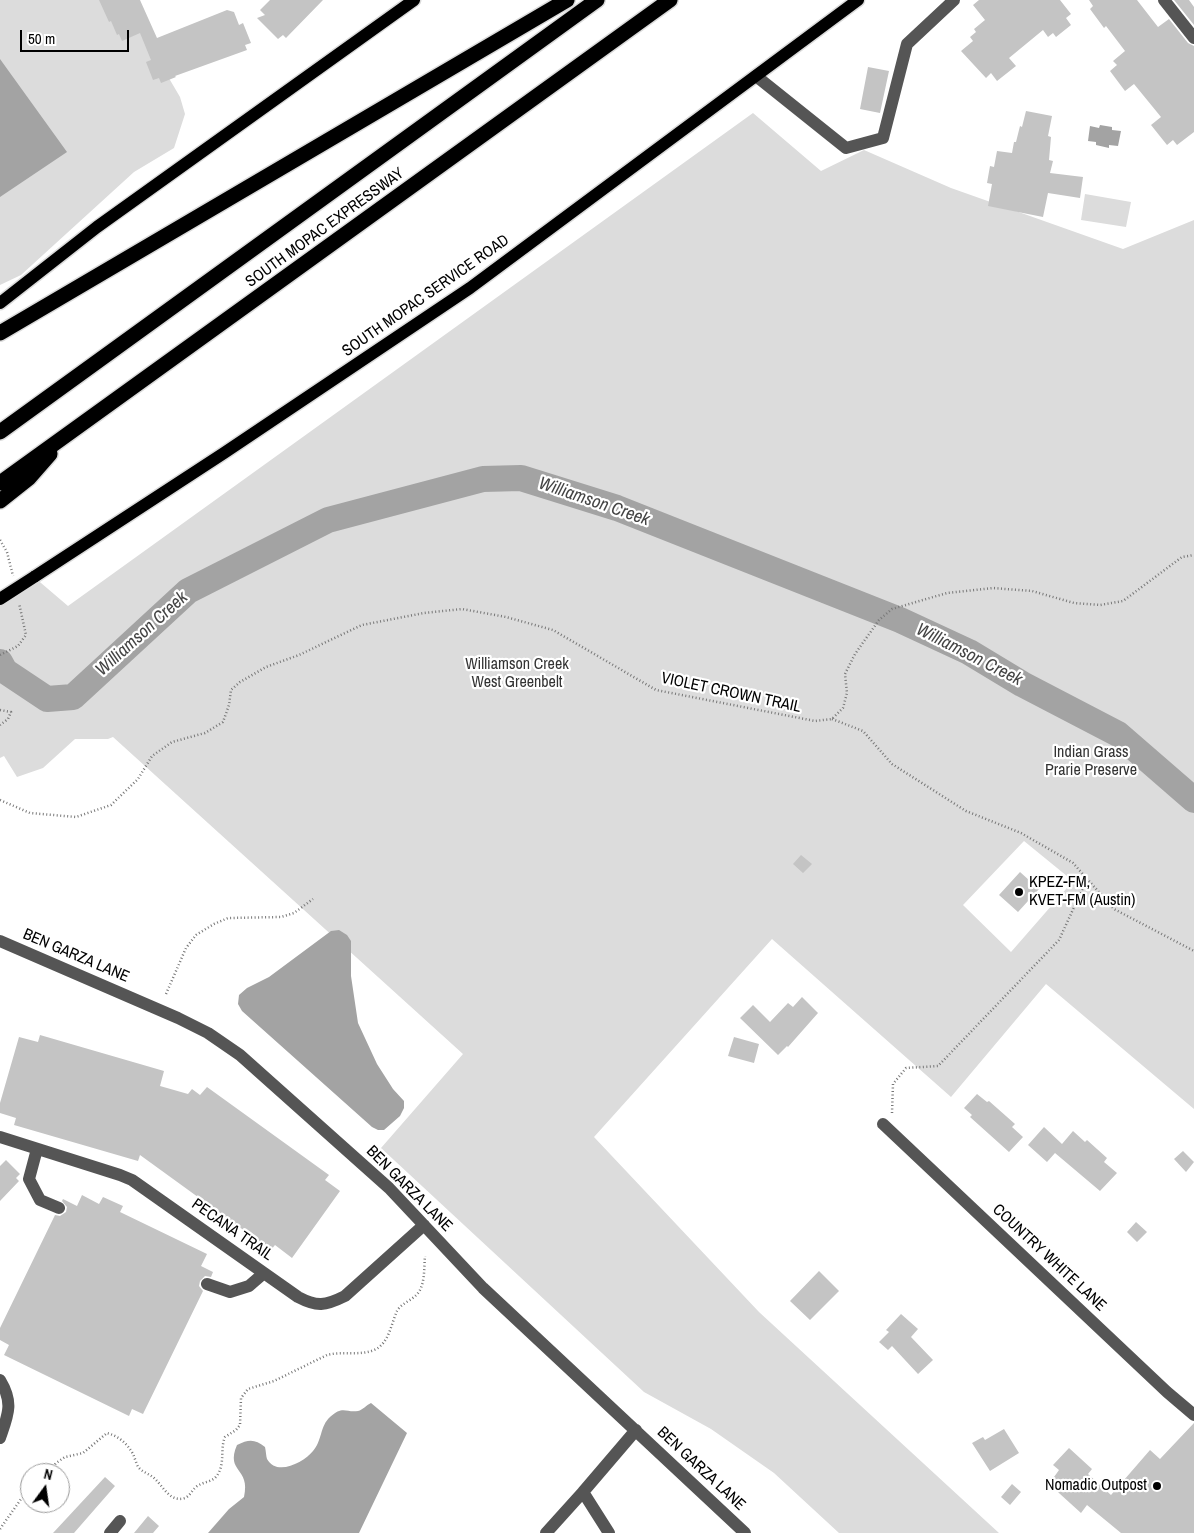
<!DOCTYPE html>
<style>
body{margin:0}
#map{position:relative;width:1194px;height:1533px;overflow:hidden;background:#fff;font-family:"Archivo Narrow",sans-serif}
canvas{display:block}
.north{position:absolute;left:20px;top:1463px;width:50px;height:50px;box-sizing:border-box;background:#fff;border:1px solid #999;border-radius:50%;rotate:14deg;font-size:14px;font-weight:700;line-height:20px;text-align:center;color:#000}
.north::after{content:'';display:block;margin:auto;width:18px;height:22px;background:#000;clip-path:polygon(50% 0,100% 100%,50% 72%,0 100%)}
.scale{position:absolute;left:20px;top:30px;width:109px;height:22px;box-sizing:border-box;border:2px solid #000;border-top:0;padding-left:6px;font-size:15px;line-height:18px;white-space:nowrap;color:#000;-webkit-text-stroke:4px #fff;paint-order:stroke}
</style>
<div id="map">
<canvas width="1194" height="1533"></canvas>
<div class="north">N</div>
<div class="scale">50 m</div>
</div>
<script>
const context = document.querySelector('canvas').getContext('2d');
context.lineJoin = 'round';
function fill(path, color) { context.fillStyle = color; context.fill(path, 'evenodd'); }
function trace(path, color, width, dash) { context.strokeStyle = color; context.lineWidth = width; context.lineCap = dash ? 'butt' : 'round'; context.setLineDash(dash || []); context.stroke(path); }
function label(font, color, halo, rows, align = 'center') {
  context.font = font + ' "Archivo Narrow",sans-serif'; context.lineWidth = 4.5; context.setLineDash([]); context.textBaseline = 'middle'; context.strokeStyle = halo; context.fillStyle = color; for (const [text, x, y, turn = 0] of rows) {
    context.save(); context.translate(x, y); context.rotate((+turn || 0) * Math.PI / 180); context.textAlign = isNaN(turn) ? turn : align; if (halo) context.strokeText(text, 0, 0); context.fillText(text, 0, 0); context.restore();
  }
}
const green = new Path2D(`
 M0 0H123L180 97 185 114 174 148 134 172 21 275 0 285Z
 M753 113 821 171 864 150 951 188 1123 249 1194 220V1109L1046 984 951 1097 772 939 594 1137 759 1312 999 1533H839L774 1473 711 1429 644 1392 381 1148 463 1054 113 737 108 739H75L43 768 17 777 4 756 0 758V599L34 577 68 606ZM1024 841 1073 881 1011 952 963 905Z
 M1085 194 1131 202 1126 227 1081 220Z`);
const water = new Path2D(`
 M0 59 67 152 0 197Z
 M1100 125 1112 127V130L1121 131 1118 146 1109 145V148L1096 145V142L1088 141 1090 126 1099 128Z
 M339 930 347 935 351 941V976L358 1023 377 1064 393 1089 404 1101V1108L400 1116 384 1130H378L372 1127 242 1011 238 1004 239 995 247 988 269 977 331 931Z
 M371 1403 407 1433 359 1533H208L229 1509 244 1497C251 1467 225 1473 237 1445 249 1439 255 1439 265 1447 266 1451 266 1456 267 1459 277 1477 304 1462 313 1451 322 1441 320 1426 330 1417 343 1405 346 1413 358 1411 363 1410 366 1405 371 1403Z`);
const river = new Path2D(`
 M0 662 5 671 47 699 73 697 188 591 328 520 483 479 521 478 617 508 900 620 969 652 1022 684 1118 734 1194 800`);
const building = new Path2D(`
 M99 0H140L157 38 227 10 234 12 239 25 243 23 251 43 245 45 247 50 175 76 176 77 161 83 159 78 153 80 146 62 151 60 140 33 122 41 119 34 117 35 111 21 109 22Z
 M270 0H323L286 38 283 35 278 39 257 18 265 15 260 10Z
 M979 0H1060L1071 14 1066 18 1071 25 1056 37 1053 33 1048 37 1043 30 1009 58 1016 66 997 81 991 73 986 78 961 51 973 41 970 37 976 32 974 29 985 20 973 5Z
 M1089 0H1137L1158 27 1169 19 1188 43 1194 46V132L1177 145 1173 140 1167 145 1151 125 1161 117 1134 84 1125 91 1110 71 1117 65 1113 61 1125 51 1106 26 1104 28 1090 9 1093 6Z
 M1174 0H1189L1194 7V25Z
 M868 67 889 71 880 113 860 109Z
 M1026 111 1052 116 1048 136 1051 137 1049 160 1053 161 1050 173 1083 177 1080 198 1048 193 1043 217 988 206 992 184 987 183 990 166 994 167 997 151 1012 153 1014 142H1016L1020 126 1022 127Z
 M801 855 812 864 803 873 793 864Z
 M1020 872 1039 889 1018 912 999 895Z
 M802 997 818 1013 788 1047 787 1046 778 1055 740 1018 753 1005 770 1022 788 1003 793 1007Z
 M40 1035 164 1071 160 1086 188 1094 192 1089 200 1095 207 1087 329 1175 325 1180 340 1191 292 1258 275 1245 271 1250 140 1155 138 1161 14 1125 16 1118 0 1113V1103L19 1037 38 1042Z
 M734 1037 759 1044 754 1063 728 1056Z
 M977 1094 987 1102 989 1101 1015 1124 1012 1127 1023 1137 1009 1152 970 1117 972 1115 964 1108Z
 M1044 1127 1062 1144 1073 1131 1085 1142 1087 1140 1107 1158 1104 1162 1117 1173 1100 1191 1055 1153 1047 1162 1028 1145Z
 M1183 1151 1194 1162 1186 1172 1174 1159Z
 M6 1160 20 1174 16 1178 19 1181 0 1201V1166Z
 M82 1195 99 1204 103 1197 123 1206 120 1212 207 1254 201 1266 213 1272 211 1277 205 1276 200 1281 199 1286 203 1291 143 1414 132 1409 129 1416 4 1355 9 1345 0 1340V1328L55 1215 60 1216 66 1212 67 1207 62 1201 63 1199 77 1206Z
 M1136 1222 1147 1232 1137 1242 1127 1232Z
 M819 1271 839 1291 810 1320 790 1301Z
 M901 1314 918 1329 911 1337 933 1360 918 1374 892 1346 888 1350 879 1342 889 1332 886 1330Z
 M1194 1423V1533H1121L1087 1505 1081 1513 1049 1484 1059 1470 1053 1465 1069 1448 1092 1469 1088 1474 1111 1495 1150 1450 1160 1459Z
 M1004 1429 1019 1453 990 1471 972 1443 983 1437 985 1440Z
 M105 1477 115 1486 74 1533H53Z
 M1012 1484 1021 1492 1010 1505 1001 1497Z
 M148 1516 159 1526 153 1533H134Z`);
const path = new Path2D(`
 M0 540 7 552 13 576
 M0 655 18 646 26 635 19 603
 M0 710 11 712 8 719 0 725
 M832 719 863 731 892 764 966 811 1021 833 1073 863 1114 909 1194 951
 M0 800 30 813 76 817 111 805 138 779 152 756 172 742 205 733 223 722 229 705 231 690 240 682 266 667 299 655 362 625 424 613 462 609 506 617 553 630 656 690 815 721 832 719 843 708 847 693 845 674 855 654 879 620 892 609 947 593 993 588 1032 591 1074 603 1100 605 1123 601 1182 557 1194 555
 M166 994 186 948 196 935 214 924 228 918 281 917 294 913 313 899
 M892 1113 893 1084 906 1068 938 1066 1059 940 1087 879
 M49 1473 56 1463 65 1457 83 1453 107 1433C118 1436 127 1443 133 1454 135 1458 136 1464 139 1468 144 1473 150 1474 155 1479 163 1486 170 1503 185 1498 190 1496 192 1490 196 1487 203 1481 213 1483 218 1474 225 1462 220 1449 225 1437L236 1430 240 1425 241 1398 248 1389 274 1381 327 1355C342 1351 360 1356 374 1350 389 1344 391 1324 397 1311 402 1302 415 1300 420 1290 425 1280 424 1267 425 1256
 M0 1529 21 1499 30 1492`);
const minor = new Path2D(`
 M1164 0 1194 38
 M756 76 846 148 883 138 907 44 954 0
 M0 941 178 1018 208 1033 240 1055 389 1188 483 1288 745 1533
 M883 1124 1167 1392 1194 1415
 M0 1137 120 1175 132 1180 298 1297C317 1307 325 1306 345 1296L424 1225
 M37 1149 29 1179 40 1200 59 1208
 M207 1284 230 1292 249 1286 264 1273
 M0 1380C14 1403 8 1415 0 1438
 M110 1533 120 1521
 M546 1533 583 1492
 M609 1533 583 1492 636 1430`);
const major = new Path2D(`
 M0 303 97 227 414 0
 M34 577 224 453 470 288 858 0`);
const highway = new Path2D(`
 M0 333 567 0
 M0 432 597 0
 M0 483 670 0
 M0 501 29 478 50 454`);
const majorBridge = new Path2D(`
 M0 599 34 577`);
const markers = [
 [1019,892,5,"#000"],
 [1157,1486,5,"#000"]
];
const streetNames = [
 ["SOUTH MOPAC EXPRESSWAY",325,228,-36],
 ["SOUTH MOPAC SERVICE ROAD",426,296,-35],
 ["VIOLET CROWN TRAIL",731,693,12],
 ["BEN GARZA LANE",76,956,23],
 ["BEN GARZA LANE",409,1189,45],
 ["PECANA TRAIL",232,1230,35],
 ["COUNTRY WHITE LANE",1049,1258,43],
 ["BEN GARZA LANE",701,1469,43]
];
const parkNames = [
 ["Williamson Creek",517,665],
 ["West Greenbelt",517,683],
 ["Indian Grass",1091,753],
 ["Prarie Preserve",1091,771]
];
const poiNames = [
 ["KPEZ-FM,",1029,883],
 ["KVET-FM (Austin)",1029,901],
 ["Nomadic Outpost",1147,1486,"right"]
];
const waterNames = [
 ["Williamson Creek",594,502,19],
 ["Williamson Creek",142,634,-42],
 ["Williamson Creek",969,655,27]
];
fill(green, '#dcdcdc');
fill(water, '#a3a3a3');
trace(river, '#a3a3a3', 26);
fill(building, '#c4c4c4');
trace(major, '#dbdbdb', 15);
trace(highway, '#dbdbdb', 18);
trace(path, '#777', 2.5, [1, 2.5]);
trace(minor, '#555', 12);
trace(major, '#000', 12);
trace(highway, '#000', 15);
trace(majorBridge, '#dbdbdb', 15, []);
trace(majorBridge, '#000', 12);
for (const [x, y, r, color] of markers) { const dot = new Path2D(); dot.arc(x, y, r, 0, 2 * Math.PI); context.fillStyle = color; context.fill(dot); trace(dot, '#fff', 2); }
label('16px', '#000', '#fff', streetNames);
label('16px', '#333', '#fff', parkNames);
label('16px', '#000', '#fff', poiNames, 'left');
label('italic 18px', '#444', '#fff', waterNames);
</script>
